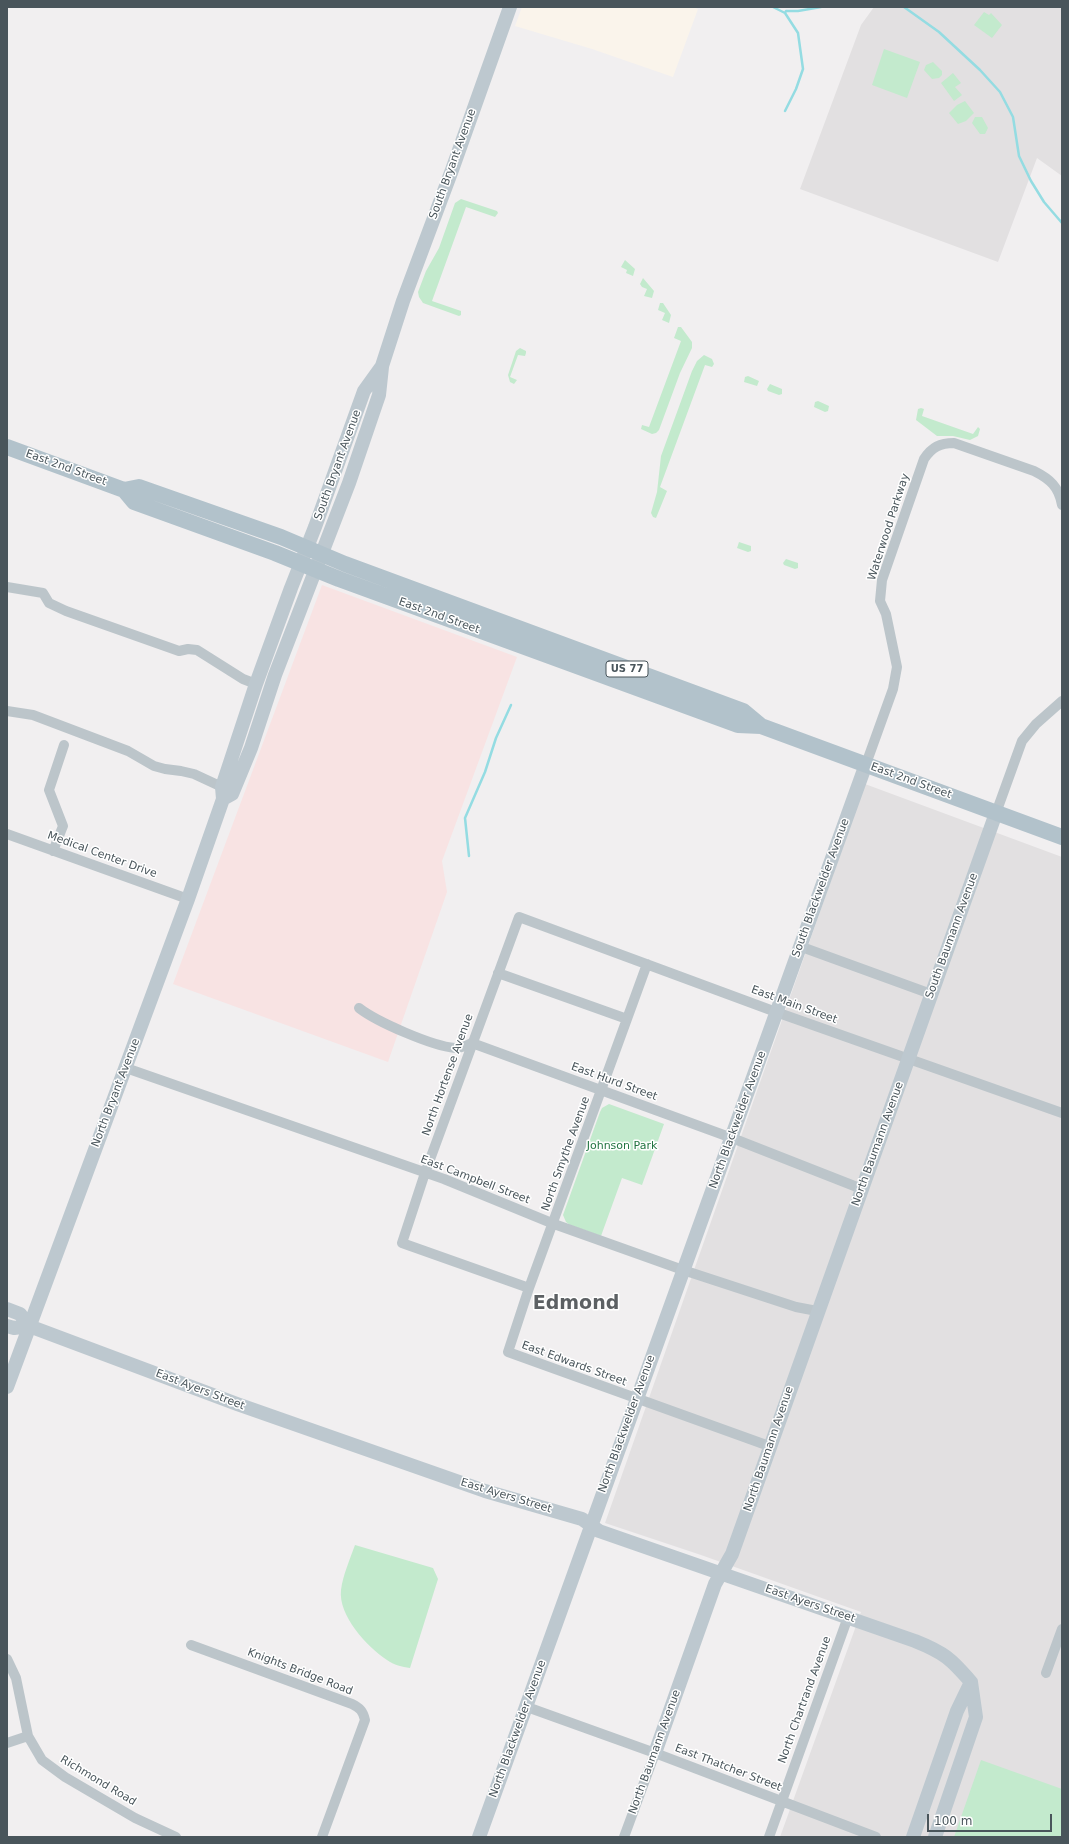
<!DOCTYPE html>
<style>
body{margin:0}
#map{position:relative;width:1069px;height:1844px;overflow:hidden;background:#f1eff0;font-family:"DejaVu Sans",sans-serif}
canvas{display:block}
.frame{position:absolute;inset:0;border:8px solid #49555b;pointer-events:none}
.scale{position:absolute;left:927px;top:1814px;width:125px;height:18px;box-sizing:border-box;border:2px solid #49555b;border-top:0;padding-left:5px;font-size:12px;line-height:14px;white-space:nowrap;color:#49555b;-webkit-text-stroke:3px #fff;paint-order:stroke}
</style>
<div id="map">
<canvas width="1069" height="1844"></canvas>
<div class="frame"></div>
<div class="scale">100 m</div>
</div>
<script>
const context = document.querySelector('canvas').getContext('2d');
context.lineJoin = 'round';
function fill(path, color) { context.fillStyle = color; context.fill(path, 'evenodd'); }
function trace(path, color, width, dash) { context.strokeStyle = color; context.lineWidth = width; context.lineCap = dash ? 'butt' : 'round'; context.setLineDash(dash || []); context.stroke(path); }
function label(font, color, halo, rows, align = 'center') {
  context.font = font + ' "DejaVu Sans",sans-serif'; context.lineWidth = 3; context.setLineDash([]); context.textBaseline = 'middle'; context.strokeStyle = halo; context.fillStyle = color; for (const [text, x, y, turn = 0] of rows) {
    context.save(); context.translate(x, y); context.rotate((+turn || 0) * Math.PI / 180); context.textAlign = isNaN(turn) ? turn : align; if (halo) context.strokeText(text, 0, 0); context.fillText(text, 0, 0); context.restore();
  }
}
const commercial = new Path2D(`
 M522 7H693L698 9 673 77 592 49 515 26Z`);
const education = new Path2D(`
 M874 7H1062V176L1037 158 998 262 800 189 861 25Z
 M865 784 1062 857V1837H780L861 1612 701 1555 605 1523Z`);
const medical = new Path2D(`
 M322 585 517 657 442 861 447 892 388 1062 173 984Z`);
const green = new Path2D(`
 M984 12 989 15 991 13 1002 25 992 38 974 25Z
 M884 49 920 62 907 98 872 85Z
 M933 62 942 71V75L939 78 932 79 924 70 926 65Z
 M953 73 961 83 955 87 962 95 954 101 941 83Z
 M965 101 974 113 966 121 958 124 949 113 957 105Z
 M975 117H982L988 128 985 134H980L972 123Z
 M461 199 497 211 498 213 495 217 466 207 432 301 461 311V315L459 316 423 303 419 297 418 292 426 271 439 248 455 203Z
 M625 260 635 269 633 276 626 273 627 270 621 267Z
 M643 278 654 291 652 298 644 296 647 289 642 287 640 284Z
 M660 303H663L671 315 669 323 662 320 665 313 658 310Z
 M678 327H681L692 342V348L680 373 659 430 656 433 652 434 641 429 642 425 649 427 681 341 674 338Z
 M520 348 526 351V353L525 356 518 355 510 377 517 380 514 384 510 382 508 375 516 351Z
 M704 355 712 359 714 364 712 367 705 365 660 487 667 491 656 518 653 517 651 513 657 492 661 456 692 371 697 361Z
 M748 376 759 381 757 386 744 382 745 377Z
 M770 384 782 389V394L779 395 768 391 767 389Z
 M818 401 829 406 828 411 825 412 814 407 815 402Z
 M921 408 924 409 922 416 973 434 978 427 980 429 978 436 970 440 953 436H937L916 420 918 409Z
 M739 542 751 546V551L748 552 737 548Z
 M786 559 798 563V568L795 569 784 565 783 563Z
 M609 1104 664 1124 642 1185 622 1178 601 1236 570 1225 566 1222 563 1215 600 1112 602 1108Z
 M355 1545 433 1568 438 1579 410 1668C402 1667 394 1665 387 1660 367 1647 338 1615 341 1590 343 1575 350 1559 355 1545Z
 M981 1760 1062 1789V1837H954Z`);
const stream = new Path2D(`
 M773 7 785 13 798 33 803 69 796 89 785 111
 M904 7 939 32 980 70 1000 92 1013 117 1019 156 1031 181 1044 202 1062 223
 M785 13 786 11H798L821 7
 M469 856 465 818 485 772 496 738 511 705`);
const street = new Path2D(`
 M7 587 43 593 49 603 66 611 179 651 188 649 197 650 243 679 256 684
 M7 711 33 715 128 751 154 766 165 769 181 771 194 774 222 787
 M866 764 893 689 897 667 886 614 880 601 882 580 924 459C932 447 940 443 954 443L1034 471C1050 479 1059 487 1062 505
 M996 813 1022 741 1036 724 1062 701
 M7 834 188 899
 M53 851 63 826 49 790 64 745
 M799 946 931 994
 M647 964 529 1288 508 1352 769 1446
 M498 973 627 1019
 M359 1008C377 1022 432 1046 455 1048 460 1049 467 1045 472 1043L732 1138 862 1189
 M126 1068 444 1179 554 1224 683 1270 796 1307 817 1311
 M529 1288 402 1243 425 1173 519 917 776 1012 1062 1113
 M191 1645 352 1704C360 1708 363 1711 365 1720L322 1837
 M7 1659 16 1678 28 1736 42 1760 65 1777 135 1818 176 1837
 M1046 1673 1062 1629
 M527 1707 655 1753 876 1837
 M7 1743 28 1736
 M624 1837 655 1753
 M769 1837 848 1617`);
const secondary = new Path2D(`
 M223 799 232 794 251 748 275 675 349 483 379 395 382 367
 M7 1309 20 1314 29 1326
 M7 1326 14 1328 29 1326 237 1404 485 1491 582 1519 599 1531 915 1641C945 1653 951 1659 971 1682
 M7 1387 188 899 223 799 222 787 256 684 291 588 315 527 364 391 382 366 403 301 452 170 510 7
 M655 1753 715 1584 732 1554 996 813
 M479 1837 866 764
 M913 1837 957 1711 971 1682
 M935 1837 976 1717 971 1682`);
const primary = new Path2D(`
 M7 447 124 490 134 502 275 553 339 579 738 725 761 726
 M124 490 139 487 281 537 345 564 743 711 761 726 1062 837`);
const shields = [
 [627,669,42]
];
const shieldNames = [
 ["US 77",627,669]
];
const streetNames = [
 ["South Bryant Avenue",453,164,-70],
 ["South Bryant Avenue",338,465,-70],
 ["East 2nd Street",66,468,20],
 ["Waterwood Parkway",889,527,-72],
 ["East 2nd Street",439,616,20],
 ["East 2nd Street",911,781,20],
 ["Medical Center Drive",102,855,20],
 ["South Blackwelder Avenue",821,888,-70],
 ["South Baumann Avenue",952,936,-70],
 ["East Main Street",794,1005,20],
 ["North Hortense Avenue",448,1075,-70],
 ["East Hurd Street",614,1082,20],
 ["North Bryant Avenue",116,1093,-69],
 ["North Blackwelder Avenue",738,1120,-70],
 ["North Baumann Avenue",878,1144,-70],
 ["North Smythe Avenue",566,1154,-70],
 ["East Campbell Street",475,1180,21],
 ["East Edwards Street",574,1364,20],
 ["East Ayers Street",200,1390,21],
 ["North Blackwelder Avenue",627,1424,-70],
 ["North Baumann Avenue",769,1449,-71],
 ["East Ayers Street",506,1496,17],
 ["East Ayers Street",810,1604,19],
 ["Knights Bridge Road",300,1672,21],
 ["North Chartrand Avenue",805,1700,-70],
 ["North Blackwelder Avenue",518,1729,-70],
 ["North Baumann Avenue",655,1752,-70],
 ["East Thatcher Street",728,1768,21],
 ["Richmond Road",98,1781,31]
];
const parkNames = [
 ["Johnson Park",622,1146]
];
const townNames = [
 ["Edmond",576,1304]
];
fill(commercial, '#faf4eb');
fill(education, '#e2e0e1');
fill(medical, '#f8e3e3');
fill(green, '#c3eacd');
trace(stream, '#94dce2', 2.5);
trace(street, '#bcc5ca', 10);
trace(secondary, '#bdc8cf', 14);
trace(primary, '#b2c2cb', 16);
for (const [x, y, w] of shields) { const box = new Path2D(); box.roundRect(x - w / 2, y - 8, w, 16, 3); context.fillStyle = '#fff'; context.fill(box); trace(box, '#49555b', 1); }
label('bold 10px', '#49555b', null, shieldNames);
label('11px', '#49555b', '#fff', streetNames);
label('11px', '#217440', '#fff', parkNames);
label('bold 19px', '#5c6063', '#fff', townNames);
</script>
